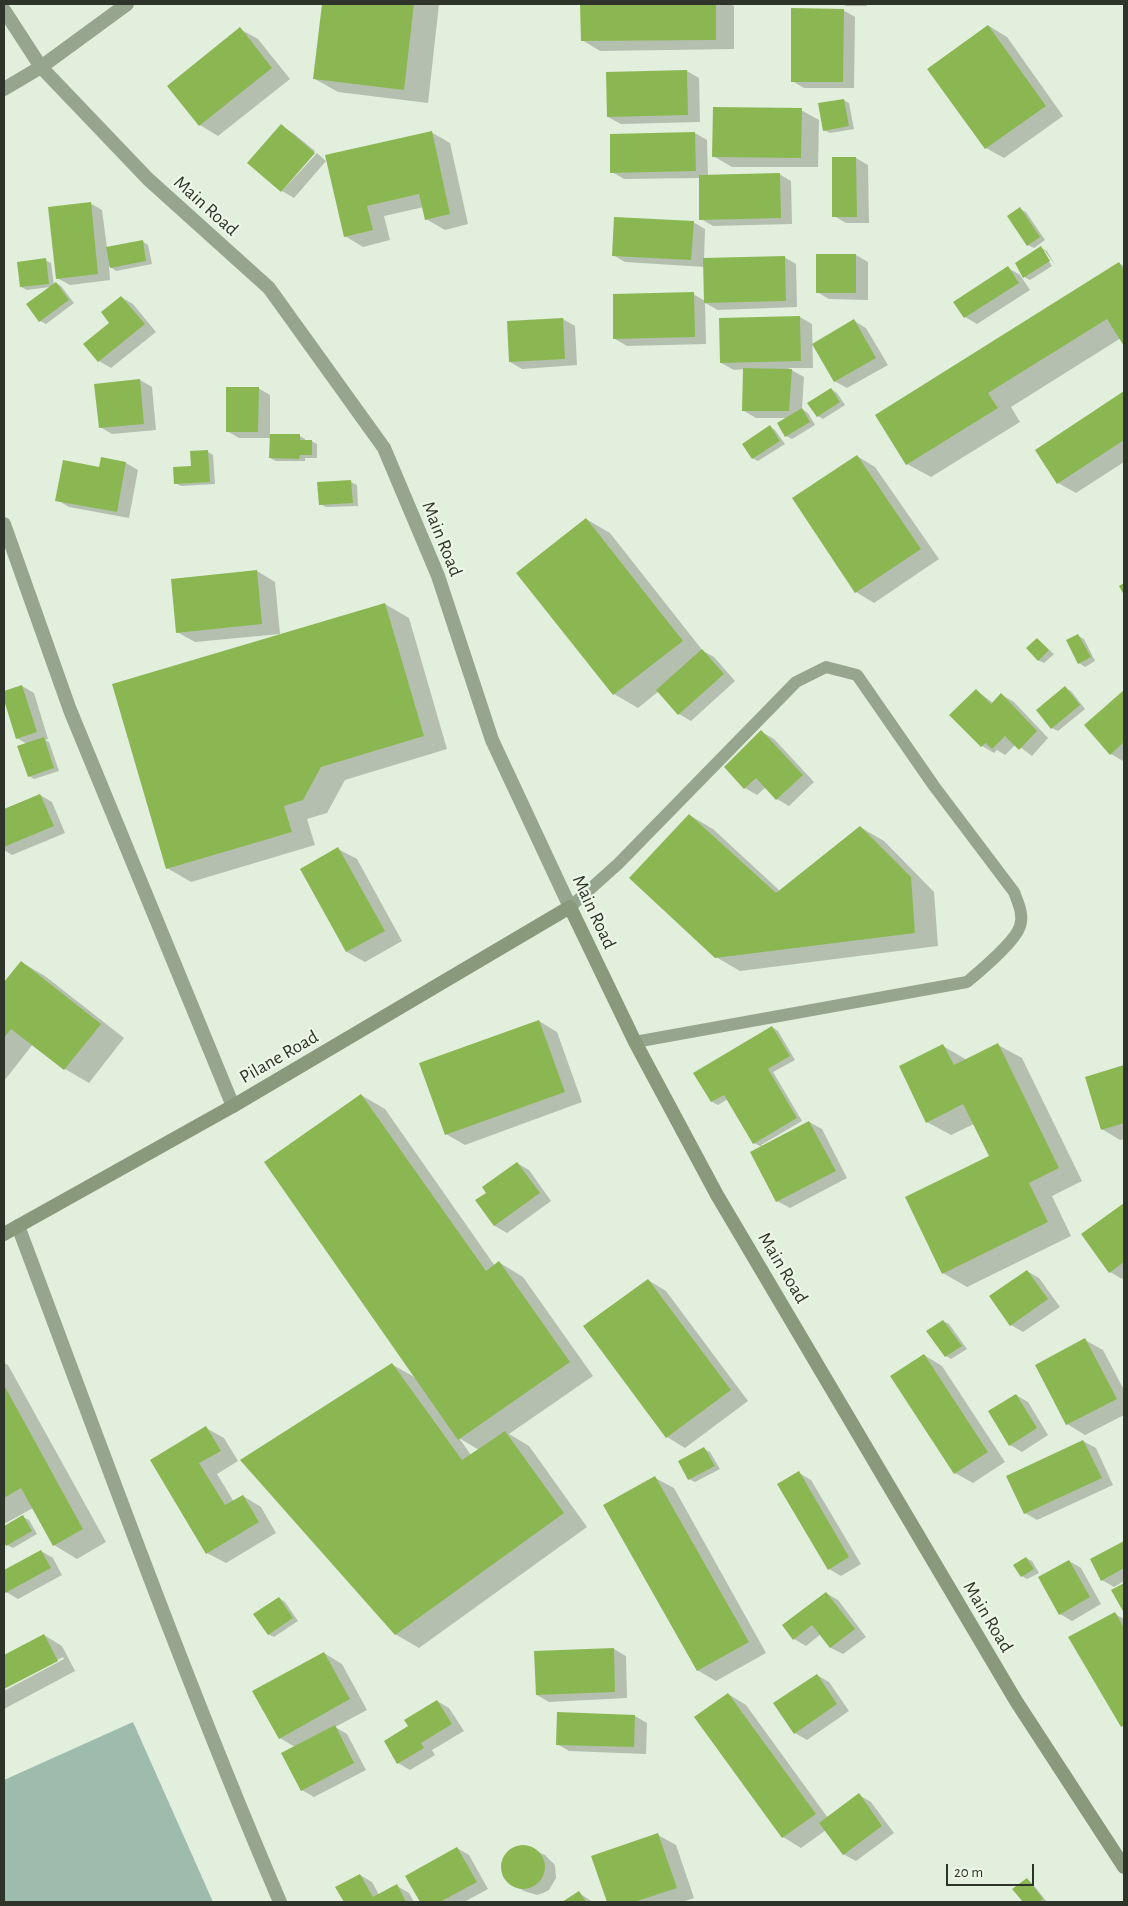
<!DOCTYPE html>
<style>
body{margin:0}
#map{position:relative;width:1128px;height:1906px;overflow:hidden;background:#e2efdd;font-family:"Alegreya Sans",sans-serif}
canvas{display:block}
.frame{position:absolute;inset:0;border:5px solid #2e3429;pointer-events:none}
.scale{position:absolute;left:946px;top:1864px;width:88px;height:22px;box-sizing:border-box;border:2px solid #2e3429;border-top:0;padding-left:6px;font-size:15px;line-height:18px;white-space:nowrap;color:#2e3429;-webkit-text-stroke:4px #ecf7e8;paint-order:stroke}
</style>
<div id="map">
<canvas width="1128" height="1906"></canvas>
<div class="frame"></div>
<div class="scale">20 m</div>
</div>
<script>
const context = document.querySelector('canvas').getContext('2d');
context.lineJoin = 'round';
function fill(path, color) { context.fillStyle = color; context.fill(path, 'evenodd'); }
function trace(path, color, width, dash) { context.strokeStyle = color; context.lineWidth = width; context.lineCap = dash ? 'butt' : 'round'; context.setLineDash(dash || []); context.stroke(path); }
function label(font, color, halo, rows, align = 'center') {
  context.font = font + ' "Alegreya Sans",sans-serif'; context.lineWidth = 4.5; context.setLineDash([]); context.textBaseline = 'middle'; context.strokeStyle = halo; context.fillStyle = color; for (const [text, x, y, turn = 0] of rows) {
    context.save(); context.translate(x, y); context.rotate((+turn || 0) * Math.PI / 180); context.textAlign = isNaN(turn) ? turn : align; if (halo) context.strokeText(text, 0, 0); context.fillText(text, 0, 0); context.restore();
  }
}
const green = new Path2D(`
 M133 1722 213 1902H4V1780Z`);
const shadow = new Path2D(`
 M323 4H439L428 103 338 92 315 79Z
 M582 4H730L734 6V49L600 51 582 40Z
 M842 4H867V6H846Z
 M843 10 855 17 854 88H804L792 81Z
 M989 26 1007 37 1063 116 1004 158 986 148Z
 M240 29 258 39 290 79 218 136 200 125 169 86Z
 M687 71 699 78 700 122 621 124 608 117V73Z
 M844 100 849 103 854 129 830 133 824 130Z
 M801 110 819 120 818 167H732L713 156Z
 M281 126 293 133 315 151 281 190Z
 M431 132 450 143 468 224 445 230 426 219 424 207 384 216 390 240 363 247 345 236 327 156Z
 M695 133 707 140 708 176 779 174 791 181 792 224 713 226 701 219 700 178 624 179 612 172Z
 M317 153 326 161 294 198 282 191Z
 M856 158 868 165 869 223H846L834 216Z
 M90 203 102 210 107 248 142 241 148 245 152 264 116 271 109 266 110 280 70 285 57 278Z
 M1020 209 1026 212 1045 240 1034 248 1028 245Z
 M693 222 705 229 704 260 784 257 796 264 797 307 718 310 705 303 706 344 627 346 615 339 693 294 705 301V267L625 262 613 255Z
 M1041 248 1047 251 1055 265 1045 251H1042L1052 266 1030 280 1024 277Z
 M856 255 868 262V300L829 299 817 292Z
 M45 260 51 263 54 285 56 283 61 286 74 303 46 324 40 321 50 287 27 290 21 287Z
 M1119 263 1124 266V343L1121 338 1011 407 1020 422 931 477 907 464Z
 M1008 268 1020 275 1030 290 977 324 965 317Z
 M121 297 133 304 156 332 111 368 99 361Z
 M800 317 812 324 813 368H788L804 377 802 409 808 413 815 425 792 439 786 436 788 418H756L744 411V369L734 370 721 363Z
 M563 319 575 326 577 365 522 369 510 362Z
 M854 321 866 328 888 365 847 388 834 381Z
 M140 380 152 387 156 430 112 434 100 427Z
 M258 388 270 395V435L300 436 305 439V441H311L317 444V458H305V461H276L270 458 271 438H239L227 431Z
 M831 389 837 393 845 405 823 419 818 416Z
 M1124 393V462L1076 493 1058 483 1037 450Z
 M770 427 775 430 785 444 758 461 752 458Z
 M208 452 213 455 215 484 181 486 175 483Z
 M857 456 875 467 939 559 874 603 856 592 794 498Z
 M102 458 126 463 138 470 129 518 69 507 57 500 100 468Z
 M351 482 357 485 358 506 326 507 320 504Z
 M586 519 610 533 703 651 714 657 735 681 691 721 679 714 659 691 638 708 614 694 518 573Z
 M257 571 275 582 280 634 195 642 177 632Z
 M385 604 409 618 447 749 345 780 327 813 307 819 315 845 191 882 167 868Z
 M1078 636 1084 639 1095 661 1085 667 1079 663Z
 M1037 639 1054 654 1044 663 1038 660Z
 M22 686 34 693 48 739 45 740 49 742 59 771 34 779 29 776 27 744 17 738 4 696V692Z
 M1065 688 1071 691 1085 709 1058 731 1052 728Z
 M976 690 993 703 1002 695 1014 702 1048 738 1032 756 1016 744 1005 755 997 750 994 753 982 746 951 715Z
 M1124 692V760L1123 761 1111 754 1085 725Z
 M762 732 774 739 814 782 789 806 777 799 766 787 757 795 745 788 726 767Z
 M40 795 52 802 65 833 12 855 4 850V810Z
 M689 815 713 829 780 891 860 827 884 841 934 892 938 946 740 971 716 957Z
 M338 849 357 859 402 941 365 962 347 952 301 869Z
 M21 962 45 976 124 1038 89 1083 65 1069 33 1044 4 1081V984Z
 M539 1021 557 1032 582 1102 465 1145 446 1134Z
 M772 1027 778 1031 795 1060 773 1072 802 1121 761 1145 763 1147 809 1122 822 1129 847 1178 790 1208 777 1201 762 1147 754 1143 728 1099 718 1105 712 1102Z
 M998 1045 1022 1058 1082 1181 1052 1196 1071 1236 967 1287 943 1273 991 1157 974 1124 951 1135 927 1122 943 1046 967 1060Z
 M1124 1066V1139L1120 1140 1102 1129 1086 1077Z
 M361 1095 385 1109 495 1266 500 1263 523 1277 593 1376 509 1434 529 1446 587 1527 419 1648 395 1634 393 1365 418 1379ZM459 1438 479 1450 471 1455Z
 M517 1163 529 1170 551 1201 507 1233 495 1226 477 1201 488 1193Z
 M1124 1205V1277L1122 1279 1110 1272 1083 1234Z
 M1027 1271 1039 1278 1060 1307 1023 1332 1011 1325 991 1296Z
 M648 1280 666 1291 748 1401 685 1448 667 1437Z
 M943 1321 949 1324 967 1349 951 1359 946 1356Z
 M1085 1340 1103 1350 1124 1390V1415L1085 1435 1067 1424 1037 1365Z
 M924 1355 942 1366 1005 1462 973 1483 955 1473Z
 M4 1363 8 1365 106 1542 77 1559 54 1545 33 1508 4 1524Z
 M1016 1395 1028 1402 1048 1435 1022 1452 1010 1445Z
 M206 1428 224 1438 238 1461 217 1474 234 1502 243 1496 261 1507 276 1533 226 1563 207 1553 152 1461Z
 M1083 1441 1096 1448 1113 1485 1037 1520 1025 1513Z
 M704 1449 710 1452 720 1469 695 1482 689 1479Z
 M799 1473 811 1480 861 1564 841 1576 829 1569Z
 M655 1478 674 1488 766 1653 716 1681 697 1670Z
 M23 1517 29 1520 37 1534 13 1548 7 1545 4 1539V1528Z
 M1124 1543V1581L1114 1587 1102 1580 1091 1560Z
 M41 1551 53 1558 62 1575 18 1599 6 1592 4 1589V1571Z
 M1026 1558 1032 1561 1039 1573 1027 1579 1022 1576Z
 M1069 1561 1081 1568 1101 1604 1072 1621 1060 1614Z
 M826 1593 838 1600 866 1637 843 1654 831 1648 821 1634 806 1646 794 1639Z
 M279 1598 285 1602 298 1621 274 1637 268 1634Z
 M1115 1614 1124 1619V1727L1122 1726Z
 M44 1635 62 1646 75 1671 4 1709V1691L64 1659 63 1657 4 1688V1656Z
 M614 1649 626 1656 627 1698 549 1702 537 1695Z
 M324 1653 342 1664 367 1710 335 1727 347 1734 366 1770 314 1797 302 1790 295 1747 280 1738Z
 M817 1675 829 1682 849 1711 807 1740 795 1733Z
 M728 1694 746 1705 828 1818 859 1795 871 1802 894 1833 856 1861 843 1854 826 1830 801 1848 783 1837Z
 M437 1701 449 1708 464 1731 432 1750 435 1755 410 1770 398 1763 410 1727Z
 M559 1713 635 1716 647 1723 646 1754 569 1751 557 1744Z
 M658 1835 676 1845 694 1898 682 1902H608L593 1857Z
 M526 1846 545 1855 555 1865 556 1878 549 1890 543 1893 537 1895 524 1891 511 1884 503 1873V1859L512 1849Z
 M457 1848 469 1855 488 1889 464 1902H421L407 1877Z
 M360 1875 372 1882 379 1895 397 1886 409 1893 414 1902H345L337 1887Z
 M1027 1879 1032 1883 1047 1902H1024L1014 1889Z
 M579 1893 593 1902H564Z`);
const building = new Path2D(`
 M322 4H414L404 90 313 79Z
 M580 4H716V40L581 41Z
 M791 8 844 9 843 82H791Z
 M988 25 1046 106 985 149 927 69Z
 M240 27 272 68 199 126 167 86Z
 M687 70 688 115 607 117 606 72Z
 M844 99 849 126 823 131 818 103Z
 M713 107 802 108 801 158 712 157Z
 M281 124 315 153 281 192 247 163Z
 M432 131 450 214 425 220 419 194 367 206 373 230 344 237 325 155Z
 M695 132 696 171 610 173V134Z
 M832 157H856L857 217H832Z
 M780 173 781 218 699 220V175Z
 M91 202 98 274 56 279 48 207Z
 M1020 207 1040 237 1027 246 1007 216Z
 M614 217 694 221 691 260 612 256Z
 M143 240 146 261 110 268 106 247Z
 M1041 246 1050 261 1023 278 1015 263Z
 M816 254H856V293H816Z
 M785 256 786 301 704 303 703 258Z
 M46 258 49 284 20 287 17 262Z
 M1119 262 1124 271V346L1107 319 988 393 998 408 906 465 875 415Z
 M1008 266 1019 283 964 318 953 302Z
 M56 282 69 300 39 322 26 304Z
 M694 292 695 337 613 339V294Z
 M121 296 145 324 98 362 83 344 109 323 101 312Z
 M800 316 801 361 720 363 719 318Z
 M563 318 565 359 509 362 507 321Z
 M854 319 876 358 834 382 812 344Z
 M743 368 792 369 789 411H742Z
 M140 379 144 424 99 428 94 384Z
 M226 387H259L258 432H226Z
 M831 388 840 402 817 417 807 403Z
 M1124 391V440L1057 484 1035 450Z
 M802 408 810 422 785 437 777 423Z
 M770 425 780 441 752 459 742 444Z
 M270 434H300V440H312V455H300L299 459 269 458Z
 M208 450 210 482 174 484 173 467 191 466 190 451Z
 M857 455 921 549 855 593 792 498Z
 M101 457 126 462 117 512 55 501 63 460 99 467Z
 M351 480 353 503 319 505 317 482Z
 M586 518 683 641 613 695 516 573Z
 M257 570 262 624 176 633 171 579Z
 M1124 583V595L1119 586Z
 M385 603 424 736 321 767 303 800 284 806 292 832 166 869 112 684Z
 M1078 634 1091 657 1078 664 1066 640Z
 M1037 638 1049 650 1038 661 1026 648Z
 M702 649 724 674 678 715 656 690Z
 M22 685 37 732 16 739 4 700V691Z
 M1065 686 1080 705 1051 729 1036 710Z
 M976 689 991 704 1001 693 1037 731 1019 750 1005 736 992 749 986 743 981 747 949 715Z
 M1124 690V742L1110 755 1084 725Z
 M761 730 803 775 776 800 756 778 744 789 724 767Z
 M44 737 54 768 28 777 17 746Z
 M40 794 54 826 4 847V809Z
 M689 814 776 893 860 826 911 877 915 933 715 958 629 878Z
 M338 847 385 931 346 952 300 869Z
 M21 961 101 1024 64 1070 11 1029 4 1038V982Z
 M539 1020 565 1092 445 1135 419 1063Z
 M772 1026 790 1056 768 1069 797 1118 753 1144 724 1095 711 1102 693 1073Z
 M998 1043 1059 1168 1029 1183 1048 1222 942 1274 905 1197 989 1156 963 1104 926 1123 899 1066 943 1044 954 1065Z
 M1124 1065V1123L1101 1130 1085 1077Z
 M361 1094 486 1271 499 1261 570 1362 458 1440 264 1162Z
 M809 1121 836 1171 776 1202 750 1152Z
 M517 1162 540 1193 494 1226 475 1200 486 1193 482 1187Z
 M1124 1203V1262L1109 1273 1081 1234Z
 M1027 1270 1048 1299 1010 1326 989 1296Z
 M648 1279 731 1390 666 1438 583 1326Z
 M943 1320 962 1346 945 1357 926 1331Z
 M1085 1338 1117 1399 1066 1425 1035 1365Z
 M924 1354 988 1452 954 1474 890 1376Z
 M392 1363 462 1460 505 1431 564 1513 395 1635 240 1460Z
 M4 1385 83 1529 53 1546 21 1488 4 1498Z
 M1016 1394 1037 1428 1009 1446 988 1411Z
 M206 1426 221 1451 199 1463 225 1505 243 1495 259 1522 206 1554 150 1460Z
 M1083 1440 1102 1478 1024 1514 1006 1476Z
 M704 1447 715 1466 688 1480 678 1461Z
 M799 1471 849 1557 828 1570 777 1484Z
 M655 1476 749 1642 697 1671 603 1505Z
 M23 1515 32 1531 6 1546 4 1542V1526Z
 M1124 1541V1568L1101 1581 1090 1559Z
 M41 1550 51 1568 5 1593 4 1570Z
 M1026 1557 1034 1569 1021 1577 1013 1565Z
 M1069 1560 1090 1597 1059 1615 1038 1577Z
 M1124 1583V1613L1111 1590Z
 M826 1592 855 1629 830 1648 812 1625 793 1640 782 1625Z
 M279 1597 293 1618 268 1635 253 1614Z
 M1115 1612 1124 1628V1725L1121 1727 1068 1637Z
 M44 1634 58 1661 4 1689V1655Z
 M614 1648 615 1692 536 1695 534 1651Z
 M324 1652 350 1699 279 1739 252 1691Z
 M817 1674 837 1704 794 1734 773 1703Z
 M728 1693 816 1814 782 1838 694 1717Z
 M437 1700 452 1724 421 1743 424 1748 397 1764 384 1741 408 1726 404 1720Z
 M557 1712 635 1715 634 1747 556 1745Z
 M335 1725 354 1763 301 1791 281 1753Z
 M859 1793 882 1826 843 1855 819 1823Z
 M658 1833 677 1888 634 1902H607L591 1856Z
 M501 1867a22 22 0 1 1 44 0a22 22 0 1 1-44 0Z
 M457 1847 477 1882 440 1902H420L405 1876Z
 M360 1874 373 1897 397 1884 406 1902H344L335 1887Z
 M1027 1878 1043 1899 1039 1902H1023L1012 1889Z
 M579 1891 586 1902H562Z`);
const service = new Path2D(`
 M570 907 618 864 796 682 826 667 857 675 934 786 1014 892C1018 903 1024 914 1020 926 1016 941 980 971 967 982L635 1042`);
const minor = new Path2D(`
 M4 89 41 67 127 4
 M4 524 70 710 233 1106
 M18 1226C103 1452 185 1680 280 1902`);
const tertiary = new Path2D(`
 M4 10 41 67 148 179 269 288 384 448 438 576 492 740 570 907`);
const secondary = new Path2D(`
 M4 1234 233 1106 570 907 635 1042 717 1195 1016 1701 1124 1867`);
const streetNames = [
 ["Main Road",206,206,42],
 ["Main Road",442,539,68],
 ["Main Road",594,912,65],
 ["Pilane Road",279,1057,-30],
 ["Main Road",783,1268,59],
 ["Main Road",988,1617,59]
];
fill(green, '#9ebcae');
fill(shadow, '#0003');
fill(building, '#8bb752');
trace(service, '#96a68e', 12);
trace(minor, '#96a68e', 14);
trace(tertiary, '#96a68e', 14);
trace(secondary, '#88997c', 14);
label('19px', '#2e3429', '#ecf7e8', streetNames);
</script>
